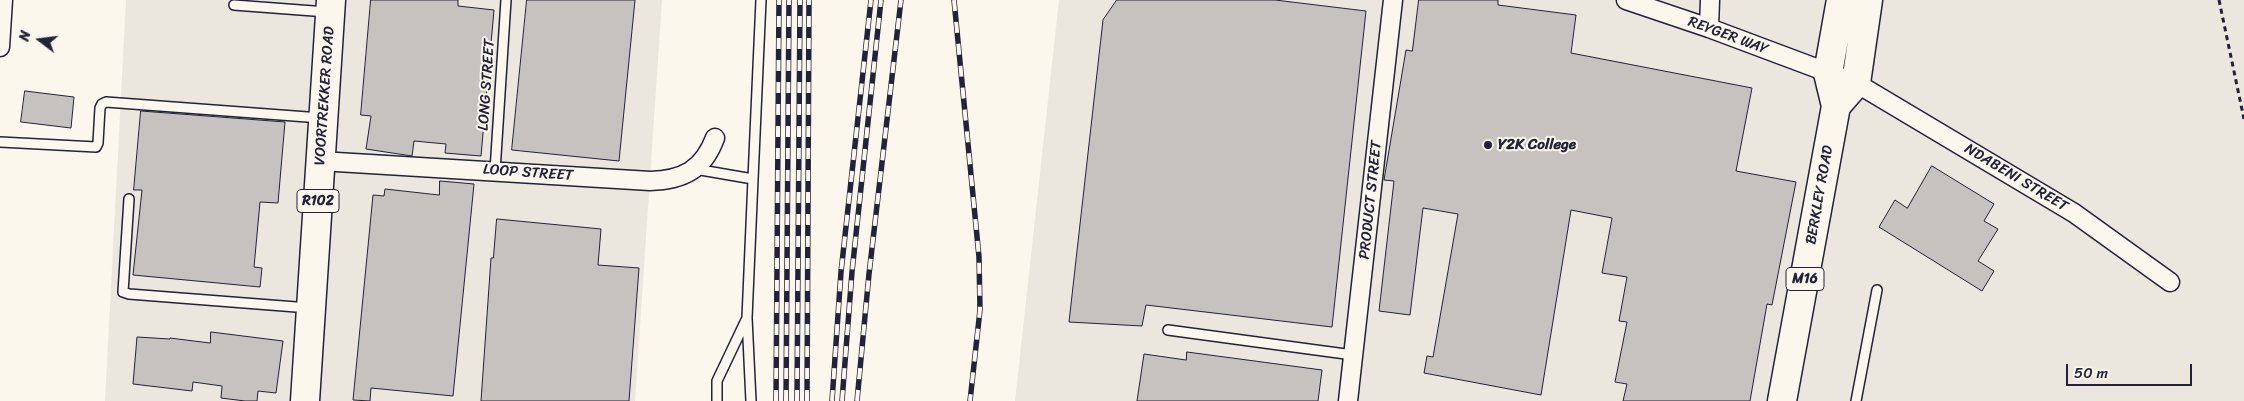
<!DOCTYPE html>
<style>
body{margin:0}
#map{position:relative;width:2244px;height:401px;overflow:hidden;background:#fbf7ec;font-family:Sriracha,sans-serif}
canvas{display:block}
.north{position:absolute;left:15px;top:15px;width:50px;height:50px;-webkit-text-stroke:4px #fbf7ec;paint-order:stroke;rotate:285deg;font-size:14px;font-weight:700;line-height:20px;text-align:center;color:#22223b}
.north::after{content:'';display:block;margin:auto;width:18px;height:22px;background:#22223b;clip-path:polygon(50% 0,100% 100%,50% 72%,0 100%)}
.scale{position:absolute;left:2066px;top:364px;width:126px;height:22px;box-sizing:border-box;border:2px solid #22223b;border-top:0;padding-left:6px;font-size:15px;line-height:18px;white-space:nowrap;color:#22223b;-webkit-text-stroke:4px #fbf7ec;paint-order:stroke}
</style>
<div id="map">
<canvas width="2244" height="401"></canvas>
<div class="north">N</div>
<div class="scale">50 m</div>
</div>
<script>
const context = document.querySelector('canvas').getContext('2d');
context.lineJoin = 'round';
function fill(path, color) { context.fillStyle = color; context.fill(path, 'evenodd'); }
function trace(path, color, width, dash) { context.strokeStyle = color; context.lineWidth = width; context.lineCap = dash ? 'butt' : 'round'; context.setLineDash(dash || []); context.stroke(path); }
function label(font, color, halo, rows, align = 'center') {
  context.font = font + ' Sriracha,sans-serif'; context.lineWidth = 4; context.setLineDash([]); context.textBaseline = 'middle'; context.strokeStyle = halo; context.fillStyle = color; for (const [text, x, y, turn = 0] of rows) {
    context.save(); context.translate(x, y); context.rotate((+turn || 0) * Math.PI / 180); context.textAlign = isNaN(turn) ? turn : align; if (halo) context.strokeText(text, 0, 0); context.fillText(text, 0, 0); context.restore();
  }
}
const built = new Path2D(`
 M126 0H662L635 401H105Z
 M1059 0H2244V401H1015Z`);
const building = new Path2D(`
 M371 0H458V6L494 10 481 156 445 153 446 144 414 141 412 156 366 149 371 116 361 115Z
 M527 0H635L619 161 512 150Z
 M1117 0H1275L1366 11 1332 327 1146 305 1142 326 1069 322 1103 20Z
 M1419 0H1498V5L1576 15 1571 53 1752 88 1736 171 1796 182 1772 305 1767 304 1750 401H1623L1627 384 1615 382 1627 322 1619 321 1627 277 1602 273 1612 218 1571 210 1541 395 1424 373 1427 356 1433 357 1458 214 1423 208 1410 315 1379 311 1394 181 1384 180 1406 50 1412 51Z
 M25 91 74 97 71 128 21 122Z
 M141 111 285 122 278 203 260 202 254 267 262 268 260 287 133 275 142 190H134Z
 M1932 166 1994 204 1984 221 1998 229 1978 261 1994 271 1982 291 1879 227 1895 200 1907 208Z
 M440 181 474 184 453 396 371 388 370 401 353 400 373 195 384 196 385 189 439 195Z
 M497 219 601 229 598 265 639 268 629 401H481L491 258H493Z
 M211 332 283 341 276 393 258 391 257 401H245L221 398 222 386 193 382 192 391 133 384 137 337 170 339V338L210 343Z
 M1187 352 1322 370 1318 401H1137L1144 354 1186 360Z`);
const path = new Path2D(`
 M2219 0 2244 119`);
const service = new Path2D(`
 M234 5 327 12
 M0 142 96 147 98 143 100 108 102 104 106 102 321 118
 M695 169 753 179 761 0
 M495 171 506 0
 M129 199 123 292 129 294 309 308
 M1168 330 1353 355
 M717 401V381L746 320
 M751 401 747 318 753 179
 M1856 401 1877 290`);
const minor = new Path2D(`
 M1626 0 1709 28 1856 83 2074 213 2170 282
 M1709 28 1710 0
 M0 47 3 0
 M320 161 650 181C683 180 703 170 715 138
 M1348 401 1393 0`);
const primary = new Path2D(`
 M1836 106 1856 83 1868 0
 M305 401 331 0
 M1782 401 1836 106 1828 73 1841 0`);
const rail = new Path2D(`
 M954 0 979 257 980 310 970 401
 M776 401 779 0
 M786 401 789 0
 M797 401 800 0
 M807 401 809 0
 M832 401 841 272 871 0
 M842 401 852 272 881 0
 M857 401 869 274 901 0`);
const markers = [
 [1488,145,5,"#22223b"]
];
const shields = [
 [318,201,42],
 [1805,279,38]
];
const shieldNames = [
 ["R102",318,201],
 ["M16",1805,279]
];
const streetNames = [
 ["REYGER WAY",1728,36,20],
 ["LONG STREET",487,85,-86],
 ["VOORTREKKER ROAD",325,96,-86],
 ["LOOP STREET",528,173,4],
 ["NDABENI STREET",2016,178,31],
 ["BERKLEY ROAD",1820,195,-80],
 ["PRODUCT STREET",1371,200,-84]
];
const poiNames = [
 ["Y2K College",1498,145]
];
fill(built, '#ebe7df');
fill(building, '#c6c2c0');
trace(building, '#22223b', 1);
trace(service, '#22223b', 12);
trace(minor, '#22223b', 21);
trace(primary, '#22223b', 31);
trace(path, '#22223b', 3, [5, 4]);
trace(service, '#fbf7ec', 9);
trace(minor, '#fbf7ec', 18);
trace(primary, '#fbf7ec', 28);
trace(rail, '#22223b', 5.5);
trace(rail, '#fbf7ec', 4, [11]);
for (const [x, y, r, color] of markers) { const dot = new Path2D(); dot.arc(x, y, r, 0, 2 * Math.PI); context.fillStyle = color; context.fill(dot); trace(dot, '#fbf7ec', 2); }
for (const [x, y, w] of shields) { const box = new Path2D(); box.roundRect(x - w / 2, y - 11.5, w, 23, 4); context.fillStyle = '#fbf7ec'; context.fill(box); trace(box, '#22223b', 1); }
label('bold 14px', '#22223b', null, shieldNames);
label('15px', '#22223b', '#fbf7ec', streetNames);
label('bold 15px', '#22223b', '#fbf7ec', poiNames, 'left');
</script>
